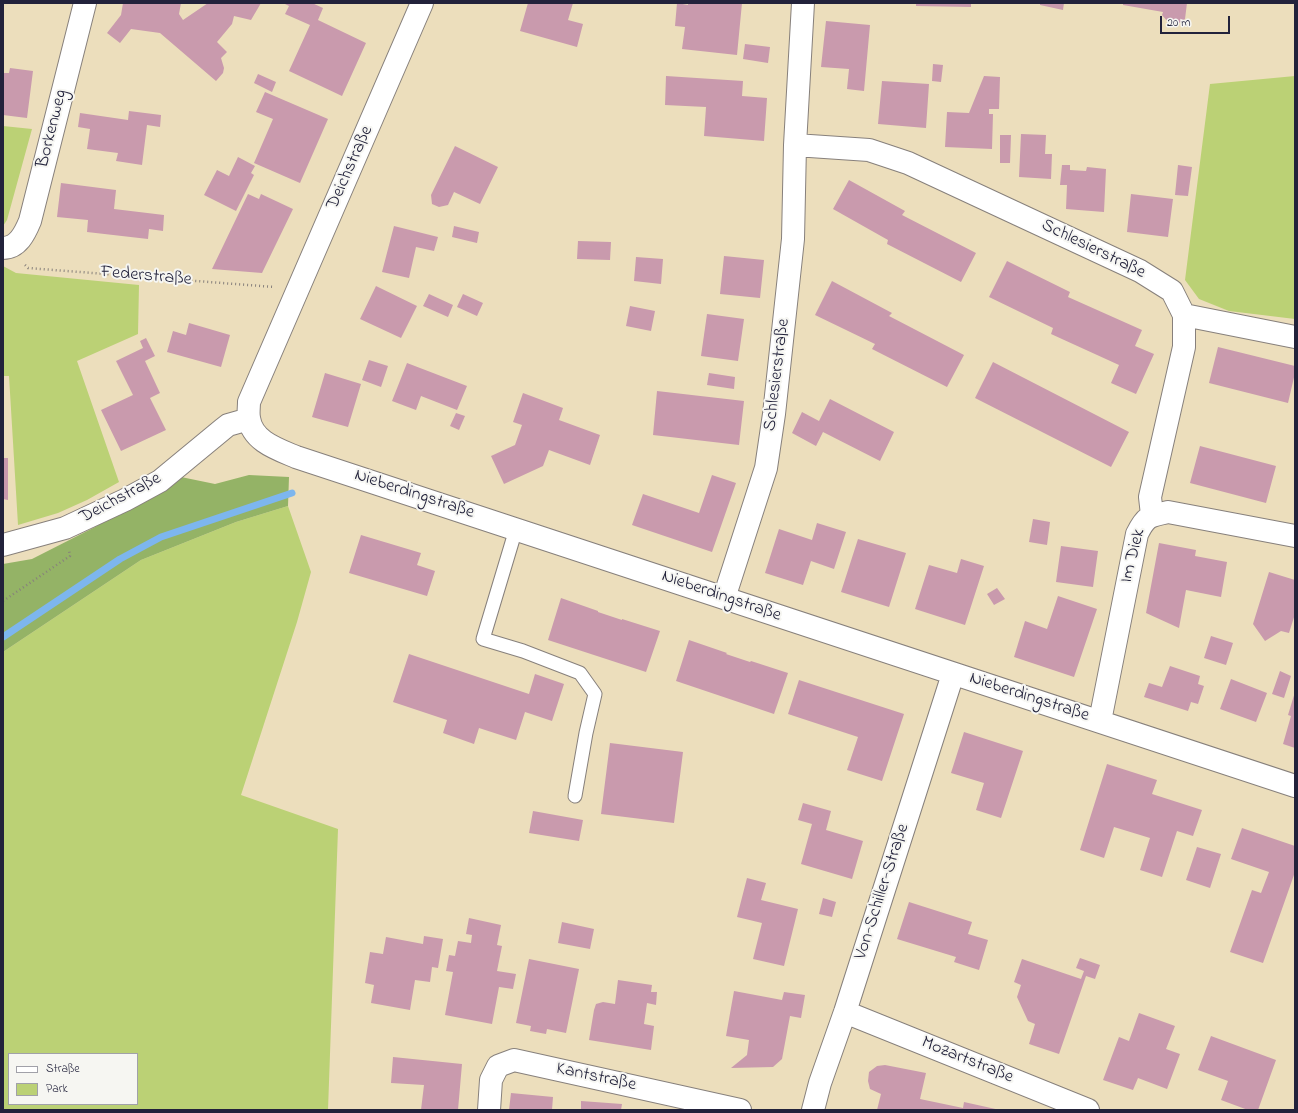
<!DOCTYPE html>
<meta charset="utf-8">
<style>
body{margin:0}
#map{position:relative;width:1298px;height:1113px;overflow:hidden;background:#ecdebc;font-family:"Indie Flower",sans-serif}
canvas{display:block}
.frame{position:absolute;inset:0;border:4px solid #22223b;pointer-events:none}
.legend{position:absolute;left:8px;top:1053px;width:130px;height:52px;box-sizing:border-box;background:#f6f6f2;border:1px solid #a1a1a9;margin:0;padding:5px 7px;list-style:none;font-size:12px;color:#22223b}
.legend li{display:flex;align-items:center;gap:8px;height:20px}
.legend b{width:20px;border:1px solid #a1a1a9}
.scale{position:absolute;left:1160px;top:16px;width:70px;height:18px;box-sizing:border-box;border:2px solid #22223b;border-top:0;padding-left:5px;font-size:12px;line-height:14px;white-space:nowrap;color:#22223b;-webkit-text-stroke:3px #f6f6f2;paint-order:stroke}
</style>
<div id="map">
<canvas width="1298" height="1113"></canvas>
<div class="frame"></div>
<ul class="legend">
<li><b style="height:5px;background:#fff"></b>Straße</li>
<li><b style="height:11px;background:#bbd175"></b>Park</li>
</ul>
<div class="scale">20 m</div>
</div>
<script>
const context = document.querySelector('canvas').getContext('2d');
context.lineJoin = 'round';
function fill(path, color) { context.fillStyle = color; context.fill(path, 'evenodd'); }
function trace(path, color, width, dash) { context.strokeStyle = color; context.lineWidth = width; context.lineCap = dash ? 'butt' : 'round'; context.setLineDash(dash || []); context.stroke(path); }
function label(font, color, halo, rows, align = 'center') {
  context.font = font + ' "Indie Flower",sans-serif'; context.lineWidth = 4; context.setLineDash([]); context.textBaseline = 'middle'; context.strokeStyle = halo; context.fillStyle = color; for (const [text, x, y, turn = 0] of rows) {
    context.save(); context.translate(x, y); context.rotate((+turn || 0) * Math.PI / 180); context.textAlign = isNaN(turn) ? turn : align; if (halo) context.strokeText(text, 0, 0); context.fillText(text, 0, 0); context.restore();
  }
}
const green = new Path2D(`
 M1295 76V319L1229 311 1199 299 1185 280 1210 84Z
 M3 126 32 129 7 220 3 226Z
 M3 266 16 273 139 285 138 334 77 361 119 482 87 500 58 513 18 525 9 376H3Z
 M288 506 311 572 297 622 241 795 338 829 328 1110H3V652L141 560 236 522ZM9 1054H137V1104H9Z`);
const forest = new Path2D(`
 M249 475 289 477 288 506 236 522 141 560 3 652V564L32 559 95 527 181 477 215 484Z`);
const stream = new Path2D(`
 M3 637 120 559 161 537 292 493`);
const building = new Path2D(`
 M123 3H181L179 14 183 20 208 3H261L251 20 234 16 232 24 217 42 227 52 221 58 224 68 223 73 216 81 160 33 131 29 120 43 107 33 121 15Z
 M283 3H312L323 8 318 20 366 43 342 96 289 71 310 25 285 14 289 6Z
 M528 3H573L568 20 583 24 577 47 520 31Z
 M677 3 688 5V3H742L737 55 682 49 685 27 675 26Z
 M916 3H971V7L916 6Z
 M1040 3H1064L1063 10 1040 5Z
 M1123 3H1187L1185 19 1178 24 1168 22 1162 15 1163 12 1123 5Z
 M826 21 870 25 864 91 847 89 849 69 821 67Z
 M745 44 770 47 768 63 743 59Z
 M933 64 943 65 941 82 932 81Z
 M10 68 33 71 27 118 3 115V73H9Z
 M258 74 276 82 272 92 254 83Z
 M666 76 743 81 742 96 767 98 764 141 704 136 706 107 665 105Z
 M984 76 1000 77 999 109H989V114H993L992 149 945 147 947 112 969 113Z
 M882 81 929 84 926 128 878 124Z
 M265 92 328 119 300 183 254 163 273 119 256 112Z
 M129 111 161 115 160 127 147 125 142 165 116 161 118 153 87 149 90 129 78 127 80 113 128 120Z
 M1021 134 1046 135 1045 154H1052L1051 179 1019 177Z
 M1000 135H1011L1010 163H1000Z
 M455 146 498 167 480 204 454 192 448 205 439 207 432 204 431 195Z
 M238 157 255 166 251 173 254 175 236 211 204 195 217 170 229 176Z
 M1062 165H1070V170L1086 171 1087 167 1106 169 1104 212 1066 209 1067 185H1060Z
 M1178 165 1192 167 1188 196 1175 195Z
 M849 180 905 211 902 215 976 253 961 282 887 244 888 240 833 209Z
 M61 183 116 190 114 209 164 215 163 231 149 229 148 239 87 232 88 220 57 217Z
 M248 194 259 199 261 194 293 209 262 273 212 269Z
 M1131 194 1173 199 1168 237 1127 232Z
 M394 226 438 237 434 251 416 247 409 278 382 272Z
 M454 226 479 232 477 243 452 237Z
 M578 241 611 242 610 260 577 259Z
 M724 256 764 260 760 298 720 294Z
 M636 257 663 259 661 284 634 281Z
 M1007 261 1070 292 1068 297 1142 330 1135 346 1154 354 1136 394 1111 383 1119 365 1051 334 1053 328 989 297Z
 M832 281 892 313 889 316 964 355 947 387 872 349 875 344 815 315Z
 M376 286 417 306 401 338 360 319Z
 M429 294 453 305 448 317 423 306Z
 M463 294 483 303 477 316 457 307Z
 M630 306 655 311 651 331 626 326Z
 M707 314 744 319 738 361 701 356Z
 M189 323 230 335 221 367 167 352 173 331 186 335Z
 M146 338 155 356 145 361 160 393 150 398 166 430 121 451 101 410 133 395 116 361 143 348 140 341Z
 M1218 347 1295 366V373L1288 403 1209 383Z
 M369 360 388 366 381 387 362 380Z
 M993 362 1129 432 1111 467 975 398Z
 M407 363 467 386 457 410 421 396 416 410 392 401Z
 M325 373 361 384 348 427 312 417Z
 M709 373 735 377 734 389 707 385Z
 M657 391 744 401 739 445 653 435Z
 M523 393 563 408 559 420 600 435 590 465 549 450 543 466 504 484 491 456 515 445 522 425 513 422Z
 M830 399 894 432 880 461 823 432 816 446 792 433 802 412 819 421Z
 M456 413 465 416 459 430 450 426Z
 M1200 446 1276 466 1266 503 1190 483Z
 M3 458H8V500L3 499Z
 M712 475 736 483 712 552 632 525 643 494 699 513Z
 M1033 519 1050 522 1047 545 1029 542Z
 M817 523 846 532 834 569 811 561 803 585 765 573 779 529 812 540Z
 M361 535 421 553 417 565 435 571 427 596 349 573Z
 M858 539 906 553 889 607 841 592Z
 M1159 543 1196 550 1195 556 1227 562 1221 597 1186 590 1179 628 1146 613Z
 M1061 546 1098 551 1093 587 1056 582Z
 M961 559 984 566 965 625 915 609 929 565 957 573Z
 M1269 572 1295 580V614L1289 633 1281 631 1265 641 1253 624Z
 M997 588 1005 599 994 605 987 594Z
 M1058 596 1097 609 1074 677 1014 657 1025 621 1047 629Z
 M561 598 598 611V612L622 620V619L660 631 646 672 548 640Z
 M1211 636 1233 643 1226 665 1204 658Z
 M689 640 727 653 726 654 750 662 751 661 788 673 774 714 676 681Z
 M409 654 529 694 535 674 564 684 552 721 525 712 516 740 479 728 474 744 443 733 447 720 393 702Z
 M1170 666 1200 676 1198 684 1204 686 1198 704 1191 702 1188 711 1144 697 1149 683 1162 687Z
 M1280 671 1291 676 1284 698 1272 694Z
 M1231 679 1267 693 1256 722 1220 709Z
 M799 680 904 714 882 781 847 770 858 737 788 714Z
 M1295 692V748L1283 744 1291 716 1288 715Z
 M964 732 1023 751 1001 818 976 810 984 783 951 773Z
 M610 743 683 752 674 823 601 814Z
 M1107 764 1157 780 1152 794 1202 810 1193 836 1177 831 1162 877 1140 870 1150 838 1114 827 1104 858 1080 850Z
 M803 803 831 811 826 830 863 841 852 879 801 864 812 824 798 820Z
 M533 811 583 820 579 841 529 833Z
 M1242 828 1295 846V872L1263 963 1230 952 1252 890 1261 893 1269 872 1231 859Z
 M1197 847 1221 854 1210 888 1186 880Z
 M747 878 766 883 761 900 798 909 784 966 753 959 762 923 737 917Z
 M823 898 836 902 832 917 819 914Z
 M909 902 972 922 968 934 988 940 979 970 954 962 956 957 897 939Z
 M469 918 501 925 497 945 502 946 497 971 516 974 513 989 499 987 492 1024 445 1015 453 972 446 971 449 955 455 956 458 941 471 943 472 935 466 934Z
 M562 922 594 929 590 949 558 943Z
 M424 936 443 939 438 968 432 967 430 982 415 980 410 1010 371 1003 374 985 365 983 370 952 383 954 386 937 423 944Z
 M1080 958 1100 965 1095 979 1086 976 1059 1054 1029 1044 1035 1024 1028 1021 1017 997 1021 985 1014 982 1022 959 1081 979 1084 971 1076 968Z
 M529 959 579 969 566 1033 547 1029 546 1034 530 1031 531 1026 516 1023Z
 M618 980 652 985 651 992H657L656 1005 647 1003 644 1024 654 1026 651 1050 589 1040 594 1010 596 1004 603 1002 615 1004Z
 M734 991 782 1000 784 992 805 995 801 1018 790 1016 782 1059 773 1067 731 1068 747 1055 749 1040 726 1036Z
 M1139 1013 1175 1026 1166 1049 1180 1054 1167 1089 1138 1078 1133 1090 1103 1080 1119 1037 1129 1041Z
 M1211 1036 1276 1060 1258 1110H1248L1221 1100 1228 1081 1198 1070Z
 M393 1057 462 1064 458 1110H421L424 1085 391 1083Z
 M885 1065 926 1073 920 1099 963 1108 964 1102 1000 1110H877L881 1094 870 1089 868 1081 869 1072 877 1066Z
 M511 1093 553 1097 552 1110H509Z
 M581 1101 622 1104 621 1110H581Z`);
const path = new Path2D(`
 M25 265 28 268 274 287
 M3 601 70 556 69 550`);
const service = new Path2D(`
 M516 529 483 639 523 651 580 673 595 694 586 733 575 796`);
const minor = new Path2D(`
 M422 3 249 402C249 407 248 413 249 418 252 441 277 449 296 457L1295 786
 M795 145 869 150 908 163 1140 271 1172 291 1184 315V347L1150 497 1152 515
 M3 248C18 248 25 233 30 221L85 3
 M1184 315 1295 337
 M3 545 65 528 125 500 160 481 223 429 228 425 249 419
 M724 598 766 468 774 414 793 239 795 145 803 3
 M1100 721 1137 534C1146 516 1149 516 1168 512L1295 536
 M845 1012 1088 1110
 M489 1110 491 1080 498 1066 514 1060 740 1110
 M813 1110 820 1083 845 1012 953 674`);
const streetNames = [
 ["Borkenweg",53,129,-76],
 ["Deichstraße",351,168,-66],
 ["Schlesierstraße",1093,250,26],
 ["Federstraße",146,277,5],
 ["Schlesierstraße",778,375,-83],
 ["Nieberdingstraße",414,495,18],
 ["Deichstraße",121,499,-28],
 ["Im Diek",1134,556,-76],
 ["Nieberdingstraße",721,597,19],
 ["Nieberdingstraße",1029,698,18],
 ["Von-Schiller-Straße",883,892,-72],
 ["Mozartstraße",967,1061,22],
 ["Kantstraße",596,1078,12]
];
fill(green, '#bbd175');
fill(forest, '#94b366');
trace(stream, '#7db6ee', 7);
fill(building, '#c99aad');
trace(service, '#87807c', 15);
trace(minor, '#87807c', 24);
trace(path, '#87807c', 2.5, [1, 3]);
trace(service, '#fff', 13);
trace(minor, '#fff', 22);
label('18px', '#22223b', '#f6f6f2', streetNames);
</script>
